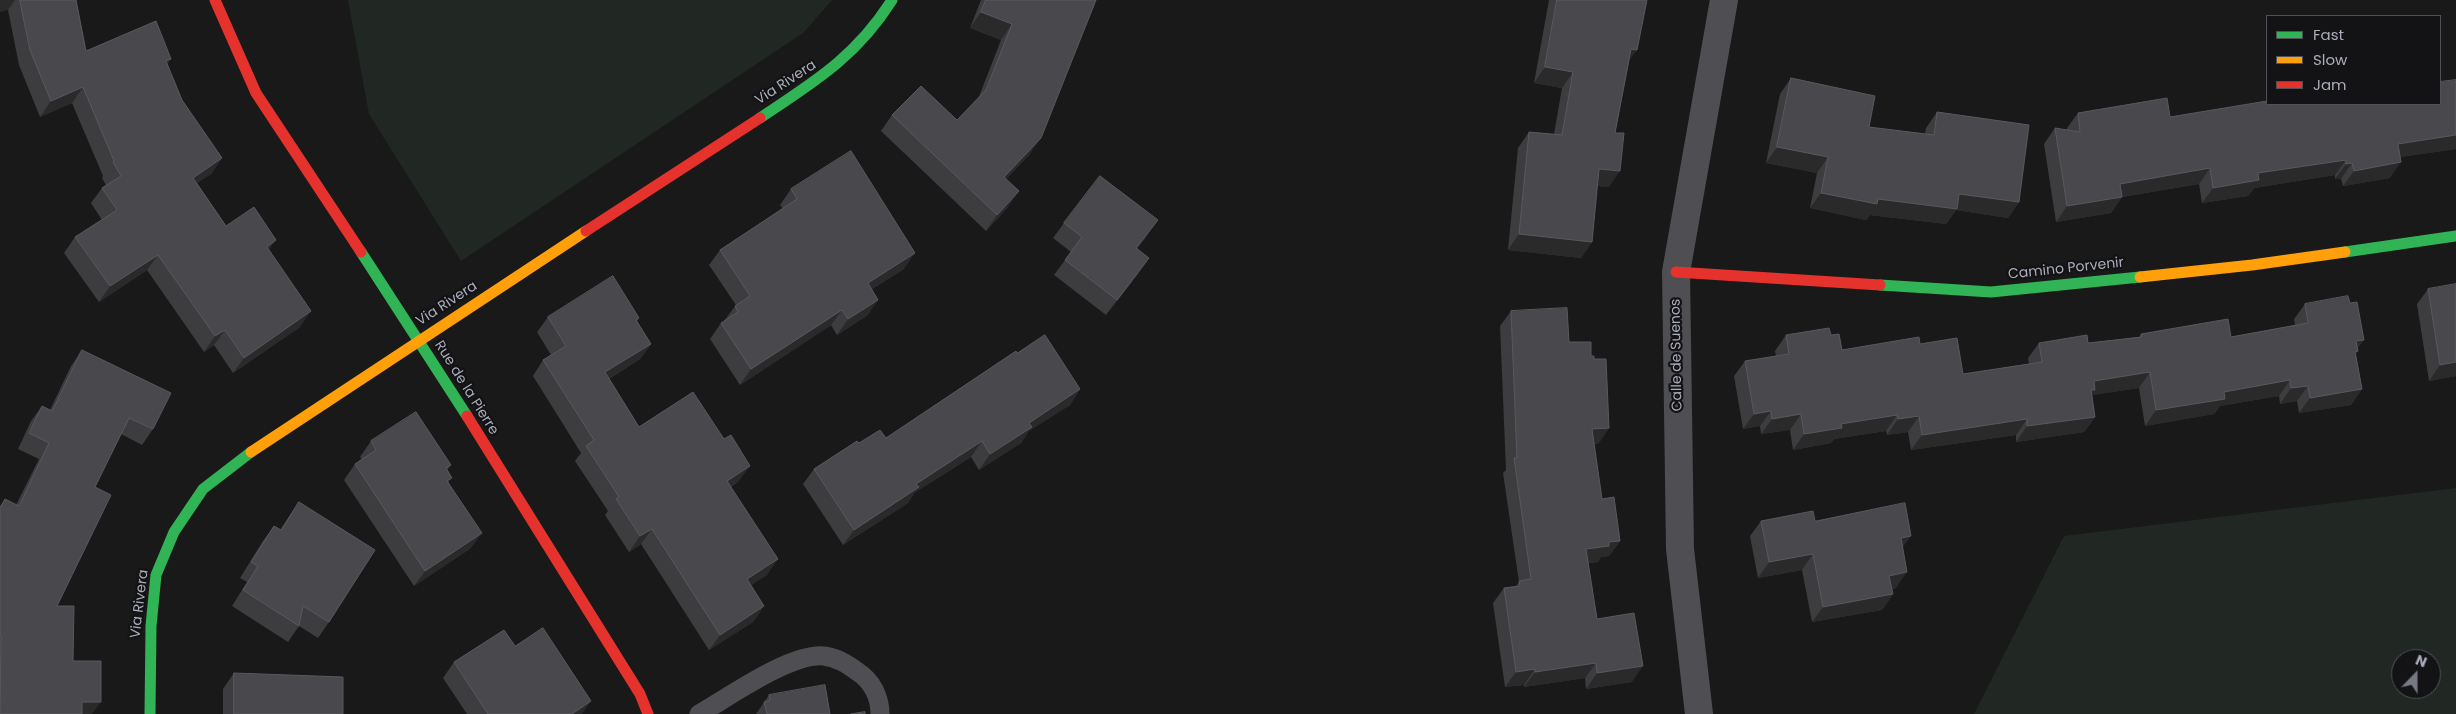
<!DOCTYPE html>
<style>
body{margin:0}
#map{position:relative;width:2456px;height:714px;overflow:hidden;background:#191919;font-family:Poppins,sans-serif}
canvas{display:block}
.legend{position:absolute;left:2266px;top:15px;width:175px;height:90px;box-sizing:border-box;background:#131315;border:1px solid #4f5157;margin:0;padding:6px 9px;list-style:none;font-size:15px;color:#aaadba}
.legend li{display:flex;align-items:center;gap:10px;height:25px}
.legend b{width:25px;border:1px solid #4f5157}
.north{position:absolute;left:2391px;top:649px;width:50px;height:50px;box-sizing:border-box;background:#131315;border:1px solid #4f5157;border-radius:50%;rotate:22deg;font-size:14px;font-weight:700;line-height:20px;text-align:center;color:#aaadba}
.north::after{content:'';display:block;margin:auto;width:18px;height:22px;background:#777982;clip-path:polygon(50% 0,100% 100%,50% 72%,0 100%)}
</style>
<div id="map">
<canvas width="2456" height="714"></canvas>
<ul class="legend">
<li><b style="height:6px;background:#30b455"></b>Fast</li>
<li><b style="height:6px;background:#ff9f0a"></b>Slow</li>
<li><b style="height:6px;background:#e5322d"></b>Jam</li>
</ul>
<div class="north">N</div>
</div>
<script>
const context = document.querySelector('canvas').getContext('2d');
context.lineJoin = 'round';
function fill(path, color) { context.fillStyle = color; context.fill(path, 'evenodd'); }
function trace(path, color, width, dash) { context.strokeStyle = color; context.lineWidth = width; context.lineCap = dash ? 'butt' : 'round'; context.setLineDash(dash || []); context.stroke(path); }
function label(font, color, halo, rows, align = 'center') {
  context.font = font + ' Poppins,sans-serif'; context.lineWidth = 4.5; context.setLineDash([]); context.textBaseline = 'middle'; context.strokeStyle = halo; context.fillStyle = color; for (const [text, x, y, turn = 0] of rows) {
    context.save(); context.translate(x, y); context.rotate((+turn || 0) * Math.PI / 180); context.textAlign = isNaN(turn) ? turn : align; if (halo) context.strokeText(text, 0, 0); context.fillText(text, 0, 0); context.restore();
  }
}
const green = new Path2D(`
 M348 0H832L803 33 461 261 369 114Z
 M2456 488V714H1974L2064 536ZM2401 659H2431V689H2401Z`);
const lane = new Path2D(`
 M699 714C729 697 790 653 824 656 838 658 847 664 858 672 872 681 880 697 880 714`);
const street = new Path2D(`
 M1699 714 1680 549 1676 272 1724 0`);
const fast = new Path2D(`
 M760 118C814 82 856 57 892 0
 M361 252 467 416
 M2345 252 2456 236
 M1880 285 1991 292 2140 277
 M150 714 151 626 156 575 174 532 203 489 251 452`);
const slow = new Path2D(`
 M2140 277 2252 265 2345 252
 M251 452 586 231`);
const jam = new Path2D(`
 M215 0 256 93 361 252
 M586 231 760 118
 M1676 272 1880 285
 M467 416 640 694 648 714`);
const wall = new Path2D(`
 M0 0H76L86 51 167 65 182 100 222 158 211 174 197 183 226 226 269 250 300 327 233 373 214 345 204 352 147 270 99 302 64 253 75 237 102 220 91 203 102 188 106 185 102 178 103 176 72 103 40 117 19 65 8 10Z
 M981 0H1096L1030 154 1006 179 1008 207 986 231 881 131 892 115 957 120 978 99 1001 40 970 28Z
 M1549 0H1647L1629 62 1615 133 1609 187 1597 186 1592 242 1581 258 1508 250 1518 148 1529 132 1554 134 1562 88 1534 83Z
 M1791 78 1869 127 1925 134 1926 128 1937 112 2019 202 2008 218 1956 210 1946 224 1870 215 1866 220 1810 208 1817 173 1766 163 1780 94Z
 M2078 113 2170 117 2456 149 2400 157 2390 178 2343 186 2341 179H2335V175L2254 188 2248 196 2202 203 2199 184 2122 197 2111 213 2056 222 2044 144 2055 128 2067 130V128Z
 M791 189 904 269 872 289 868 315 837 335 831 325 740 385 710 339 721 323 724 321 736 305 709 265 720 250 783 209 780 205Z
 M1064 223 1147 236 1137 249 1138 274 1106 315 1054 275 1071 252 1053 238Z
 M2428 289 2456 376 2429 381 2417 304Z
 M2305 304 2357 349 2358 351 2356 354 2362 389 2351 405 2299 413 2297 401 2280 404 2279 396 2220 406 2214 414 2145 426 2139 388 2092 395 2095 417 2084 432 2016 442V435L1911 450 1908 432 1887 435 1886 431 1834 439 1831 443 1793 450 1790 430 1761 434 1760 426 1743 429 1734 376 1745 361 1776 356 1775 351 1786 335H1831L1842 350 1920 344 1963 374 2029 364 2028 358 2039 343H2088L2139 337 2141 334 2231 337 2295 325 2294 319Z
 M1511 311 1569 342 1594 359 1609 428 1598 444H1594L1602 499 1620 541 1609 556 1601 557 1598 562 1588 563 1597 619 1632 682 1586 689 1585 678 1524 687V685L1505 687 1493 603 1504 588 1516 586 1519 582 1503 473 1506 470 1500 326Z
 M548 317 639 318 637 321 651 344 640 359 609 379 639 427 739 481 731 487 767 575 751 585 764 606 753 622 709 650 641 544 629 552 605 515 608 511 575 461 581 453 533 376 543 360 551 355 537 332Z
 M82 350 153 429 142 445 121 434 95 487 0 714V506L5 499 16 505 39 459 18 449 31 421 42 406 50 410 71 366Z
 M1017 353 1080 389 1070 405 1029 431 1021 443 979 470 971 457 914 493 908 503 843 545 803 484 814 469 859 443 886 438Z
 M371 441 451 465 447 470 449 483 471 548 414 586 344 480 355 464 362 460 360 457Z
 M299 502 329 622 318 638 299 626 288 642 232 606 247 582 240 578 263 541 274 526 280 530Z
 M1761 521H1815L1903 548 1896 588 1892 589 1893 594 1882 610 1812 622 1802 570 1758 578 1750 536Z
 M515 646 582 714H467L443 678 454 662Z
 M234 673 343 714H223V689Z
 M769 695 830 714H756Z`);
const shadedWall = new Path2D(`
 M0 0H15L8 10 0 12Z
 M981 12 1012 24 1001 40 970 28Z
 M1631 49 1637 50 1626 65Z
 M171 59 160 75 166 61Z
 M1545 67 1573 72 1562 88 1534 83Z
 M83 87 72 103 40 117 51 101Z
 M2456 135V149L2387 159 2398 144Z
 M1041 138 1030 154 993 193 1004 177Z
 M1777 147 1828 157 1817 173 1766 163Z
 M222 158 211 174 183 193 193 178Z
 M2346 160 2335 175 2254 188 2248 196 2202 203 2213 188 2258 173Z
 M2401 162 2390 178 2343 186 2354 171Z
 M2352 163 2341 179H2335L2346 164Z
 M2210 168 2199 184 2109 199 2120 184Z
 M1599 169 1620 171 1609 187 1588 185Z
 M1019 191 1008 207 986 231 997 215Z
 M1821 193 1878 199 1959 194 2019 202 2008 218 1956 210 1946 224 1870 215 1866 220 1810 208Z
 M2122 197 2111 213 2056 222 2067 206Z
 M1158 220 1147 236 1125 264 1136 248Z
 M1519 234 1592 242 1581 258 1508 250Z
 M276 240 265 255 267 247Z
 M915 253 904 269 857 298 868 283Z
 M158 255 147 270 99 302 110 286Z
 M1149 258 1138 274 1106 315 1117 300Z
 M878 300 868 315 837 335 848 319Z
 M842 310 831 325 740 385 751 369Z
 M311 311 300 327 233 373 244 358Z
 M225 330 214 345 204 352 215 336Z
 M2364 340 2355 352 2358 351 2347 367 2356 341Z
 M651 344 640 359 594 388 605 372Z
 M2456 362V376L2429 381 2440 365Z
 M2150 372 2139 388 2087 396 2094 381Z
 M2290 380 2279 396 2220 406 2214 414 2145 426 2156 410 2224 392Z
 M2308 386 2297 401 2280 404 2291 388Z
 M1080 389 1070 405 1029 431 1021 443 979 470 990 454 1029 423Z
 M2362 389 2351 405 2299 413 2310 398Z
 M1771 411 1760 426 1743 429 1754 414Z
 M1801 414 1790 430 1761 434 1772 419Z
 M1897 415 1886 431 1834 439 1831 443 1793 450 1804 434 1841 424Z
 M1919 416 1908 432 1887 435 1898 419Z
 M2095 417 2084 432 2016 442 2027 426Z
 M2027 419 2016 435 1911 450 1922 435Z
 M1609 428 1598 444 1581 445 1592 429Z
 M982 441 971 457 914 493 908 503 843 545 854 530 916 484Z
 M750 466 739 481 716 496 727 481Z
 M652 529 641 544 629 552 640 536Z
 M482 533 471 548 414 586 425 571Z
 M1911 536 1900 551 1901 538Z
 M1620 541 1609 556 1601 557 1598 562 1575 565 1586 549 1609 542Z
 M1813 554 1802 570 1758 578 1769 562Z
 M778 559 767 575 736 595 747 579Z
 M1907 572 1896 588 1879 591 1889 576Z
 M1893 594 1882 610 1812 622 1823 607Z
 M764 606 753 622 709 650 720 635Z
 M1596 663 1585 678 1524 687 1535 672Z
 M1643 666 1632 682 1586 689 1597 673Z
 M1535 669 1524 685 1505 687 1516 672Z
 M591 701 582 714H572Z
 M82 702H101L92 714H73Z`);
const building = new Path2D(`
 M20 0H76L86 51 156 21 171 59 166 61 182 100 222 158 193 178 226 226 254 207 276 240 267 247 311 311 244 358 225 330 215 336 158 255 110 286 75 237 117 210 102 188 121 176 113 162 114 161 83 87 51 101 30 50Z
 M986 0H1096L1041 138 1004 177 1019 191 997 215 892 115 921 86 957 120 986 90 1012 24 981 12Z
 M1557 0H1647L1637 50 1631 49 1615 133H1624L1620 171 1599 169 1592 242 1519 234 1529 132 1562 135 1573 72 1545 67Z
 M1791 78 1875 96 1869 127 1934 135 1937 112 2029 125 2019 202 1959 194 1957 209 1878 199 1877 204 1821 193 1828 157 1777 147Z
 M2456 80V135L2398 144 2401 162 2354 171 2352 163 2346 164V160L2258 173 2259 180 2213 188 2210 168 2120 184 2122 197 2067 206 2055 128 2080 132 2078 113 2167 98 2170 117 2267 101V104H2440V82Z
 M851 151 915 253 868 283 878 300 848 319 842 310 751 369 721 323 738 312 735 306 750 296 720 250 797 199 791 189Z
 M1100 176 1158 220 1136 248 1149 258 1117 300 1065 260 1082 237 1064 223Z
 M613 276 639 318 636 320 651 344 605 372 639 427 693 392 724 439 731 435 750 466 727 481 778 559 747 579 764 606 720 635 652 529 640 536 616 499 619 497 586 446 594 440 543 360 566 346 548 317Z
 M2456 284V362L2440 365 2428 289Z
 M2348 296 2350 303 2357 302 2364 340 2356 341 2358 351 2355 352 2362 389 2310 398 2308 386 2291 388 2290 380 2224 392 2225 399 2156 410 2150 372 2094 381 2095 390H2091L2095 417 2027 426V419L1922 435 1919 416 1898 419 1897 415 1841 424 1842 428 1804 434 1801 414 1772 419 1771 411 1754 414 1745 361 1789 354 1786 335 1829 328 1831 335 1839 334 1842 350 1919 337 1920 344 1957 338 1963 374 2042 362 2039 343 2087 335 2088 343 2142 337 2141 334 2228 319 2231 337 2308 323 2305 304Z
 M1567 308 1569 342H1591V356H1594V359H1606L1609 428 1592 429 1602 499 1614 497 1620 541 1609 542V546L1586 549 1597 619 1634 613 1643 666 1597 673 1596 663 1535 672V669L1516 672 1504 588 1520 586 1519 581 1531 579 1514 458H1517L1511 311Z
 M1045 335 1080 389 1029 423 1032 427 990 454 982 441 916 484 919 487 854 530 814 469 857 441 859 443 880 430 886 438 1016 351 1017 353Z
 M82 350 171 393 153 429 129 418 95 487 111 495 57 606H74L73 661H101V702H82V714H0L1 635H0V508L5 499 19 506 49 443 29 433 42 406 52 411Z
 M416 412 451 465 446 468 452 478 447 481 482 533 425 571 355 464 376 450 371 441Z
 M299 502 375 550 329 622 303 606 299 626 243 590 258 566 251 562 274 526 281 530Z
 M1905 503 1911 536 1901 538 1907 572 1889 576 1893 594 1823 607 1813 554 1769 562 1761 521 1813 511 1815 521Z
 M543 628 591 701 572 714H488L454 662 504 630 515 646Z
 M234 673 343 677V714H234Z
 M825 685 830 714H767L764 702 770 700 769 695Z
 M865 712V714H851Z`);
const streetNames = [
 ["Via Rivera",786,83,-33],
 ["Camino Porvenir",2066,269,-6],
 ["Via Rivera",447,304,-33],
 ["Calle de Suenos",1677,355,-91],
 ["Rue de la Pierre",466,388,58],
 ["Via Rivera",140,604,-83]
];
fill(green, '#212823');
trace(lane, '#4f4f53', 19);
trace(street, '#4f4f53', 28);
trace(fast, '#30b455', 11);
trace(slow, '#ff9f0a', 11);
trace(jam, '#e5322d', 11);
fill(wall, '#3d3d40');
fill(shadedWall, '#2a2a2b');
fill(building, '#49494d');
trace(building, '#58595e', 1);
label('14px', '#aaadba', '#131315', streetNames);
</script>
